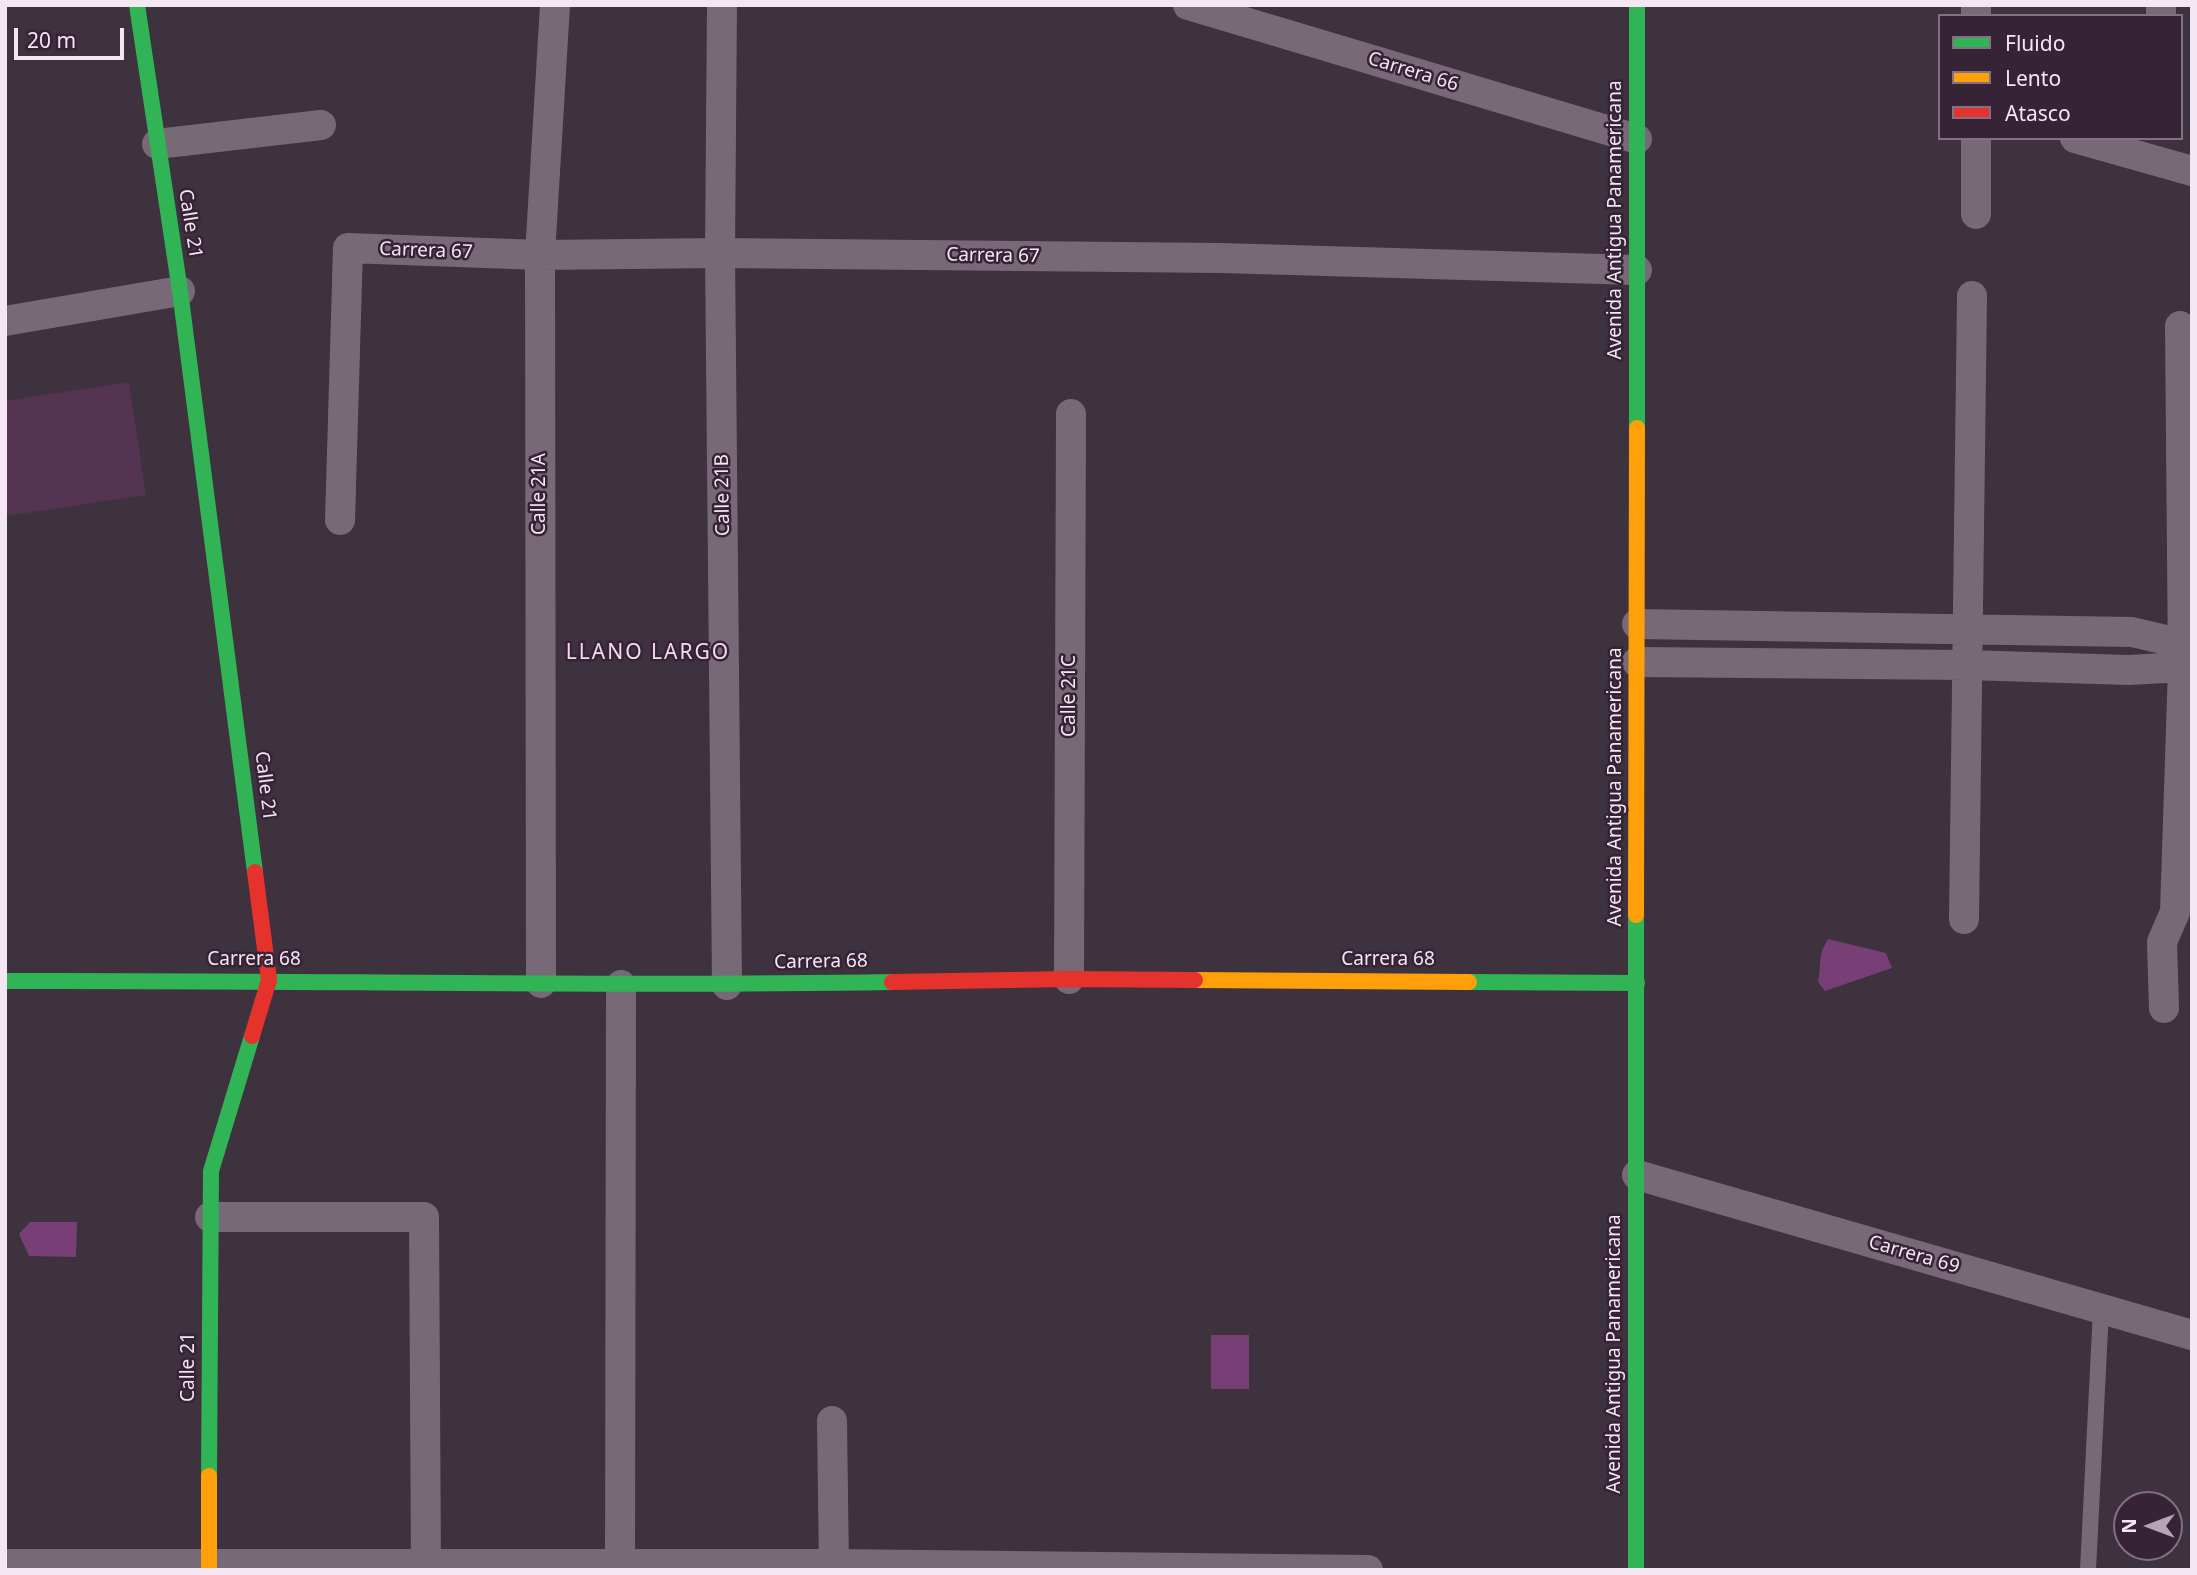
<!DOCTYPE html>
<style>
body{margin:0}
#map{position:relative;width:2197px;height:1575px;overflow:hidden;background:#3d323d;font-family:"Noto Sans",sans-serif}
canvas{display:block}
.frame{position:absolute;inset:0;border:7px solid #f4e6f3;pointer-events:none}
.legend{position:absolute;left:1938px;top:14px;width:245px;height:126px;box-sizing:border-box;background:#372336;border:2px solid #837182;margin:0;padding:9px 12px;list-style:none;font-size:21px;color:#f4e6f3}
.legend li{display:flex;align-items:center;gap:14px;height:35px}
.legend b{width:35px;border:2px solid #837182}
.north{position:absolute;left:2113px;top:1491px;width:70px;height:70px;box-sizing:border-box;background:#372336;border:2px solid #837182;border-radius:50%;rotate:270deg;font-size:19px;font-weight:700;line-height:28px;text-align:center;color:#f4e6f3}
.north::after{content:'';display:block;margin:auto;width:24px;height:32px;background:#b4a7b3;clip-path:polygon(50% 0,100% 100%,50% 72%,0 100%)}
.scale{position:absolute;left:14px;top:28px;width:110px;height:32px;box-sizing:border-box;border:4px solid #f4e6f3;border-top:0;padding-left:9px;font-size:21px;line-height:24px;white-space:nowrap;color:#f4e6f3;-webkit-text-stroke:5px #372336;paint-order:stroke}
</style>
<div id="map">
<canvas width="2197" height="1575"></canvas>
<div class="frame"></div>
<ul class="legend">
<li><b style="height:9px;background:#30b455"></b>Fluido</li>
<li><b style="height:9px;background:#ff9f0a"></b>Lento</li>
<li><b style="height:9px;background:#e5322d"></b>Atasco</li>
</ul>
<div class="north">N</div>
<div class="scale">20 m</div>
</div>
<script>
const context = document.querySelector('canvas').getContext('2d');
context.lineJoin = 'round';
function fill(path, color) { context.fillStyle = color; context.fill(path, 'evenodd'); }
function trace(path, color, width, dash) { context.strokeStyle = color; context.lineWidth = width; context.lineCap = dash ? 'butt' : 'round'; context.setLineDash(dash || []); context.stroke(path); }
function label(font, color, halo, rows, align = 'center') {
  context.font = font + ' "Noto Sans",sans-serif'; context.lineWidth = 5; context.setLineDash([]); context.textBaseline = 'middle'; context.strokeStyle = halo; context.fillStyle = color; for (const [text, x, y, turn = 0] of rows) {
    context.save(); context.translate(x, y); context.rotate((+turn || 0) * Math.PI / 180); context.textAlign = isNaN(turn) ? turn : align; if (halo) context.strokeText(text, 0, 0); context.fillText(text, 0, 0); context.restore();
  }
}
const green = new Path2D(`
 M129 382 146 495 5 516V401Z`);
const water = new Path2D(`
 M1828 939 1886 953 1892 968 1825 991 1818 982C1822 963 1817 957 1828 939Z
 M30 1222H77L76 1257 29 1256 19 1234Z
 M1211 1335H1249V1389H1211Z`);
const lane = new Path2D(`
 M2088 1570 2101 1309`);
const street = new Path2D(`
 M722 5 720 253 727 985
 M1188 5 1637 139
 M1976 5V16
 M2161 5V16
 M2075 138 2192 171
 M157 144 321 125
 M1976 214V138
 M5 321 180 291
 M340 520 348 248 540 255 720 253 1221 258 1637 270
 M1637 624 2132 632 2162 639 2192 651
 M1637 662 1967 665 2129 670 2183 667 2192 662
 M1964 919 1972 296
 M1069 979 1071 414
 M541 983 540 255 555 5
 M2164 1008 2162 942 2175 912 2183 667 2180 326
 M1637 1175 2192 1335
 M210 1217H424L426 1570
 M832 1421 834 1570
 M5 1564H834L1368 1570
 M620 1570 621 985`);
const fast = new Path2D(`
 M137 5 180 291 255 872
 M1637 428V5
 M5 981C301 980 596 987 892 982
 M1469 982 1637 983
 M209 1476 211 1171 252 1036
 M1636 1570V915`);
const slow = new Path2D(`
 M1636 915 1637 428
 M1195 980 1469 982
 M209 1570V1476`);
const jam = new Path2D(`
 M892 982 1069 979 1195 980
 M252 1036 269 980 255 872`);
const streetNames = [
 ["Carrera 66",1413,72,17],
 ["Avenida Antigua Panamericana",1616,220,-90],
 ["Calle 21",190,224,81],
 ["Carrera 67",426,251,2],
 ["Carrera 67",993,256,1],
 ["Calle 21A",540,494,-90],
 ["Calle 21B",723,495,-91],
 ["Calle 21C",1070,696,-90],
 ["Calle 21",265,786,83],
 ["Avenida Antigua Panamericana",1616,787,-90],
 ["Carrera 68",254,960],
 ["Carrera 68",1388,960],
 ["Carrera 68",821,962,-1],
 ["Carrera 69",1914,1255,16],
 ["Avenida Antigua Panamericana",1615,1354,-90],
 ["Calle 21",189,1367,-90]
];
const neighbourhoodNames = [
 ["LLANO LARGO",648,653]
];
fill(green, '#553453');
fill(water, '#773f75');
trace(lane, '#786977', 16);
trace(street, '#786977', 30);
trace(fast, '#30b455', 16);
trace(slow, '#ff9f0a', 16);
trace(jam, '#e5322d', 16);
label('19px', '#f4e6f3', '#372336', streetNames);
context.letterSpacing = '2px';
label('21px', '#f4d9f2', '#372336', neighbourhoodNames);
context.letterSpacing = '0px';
</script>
